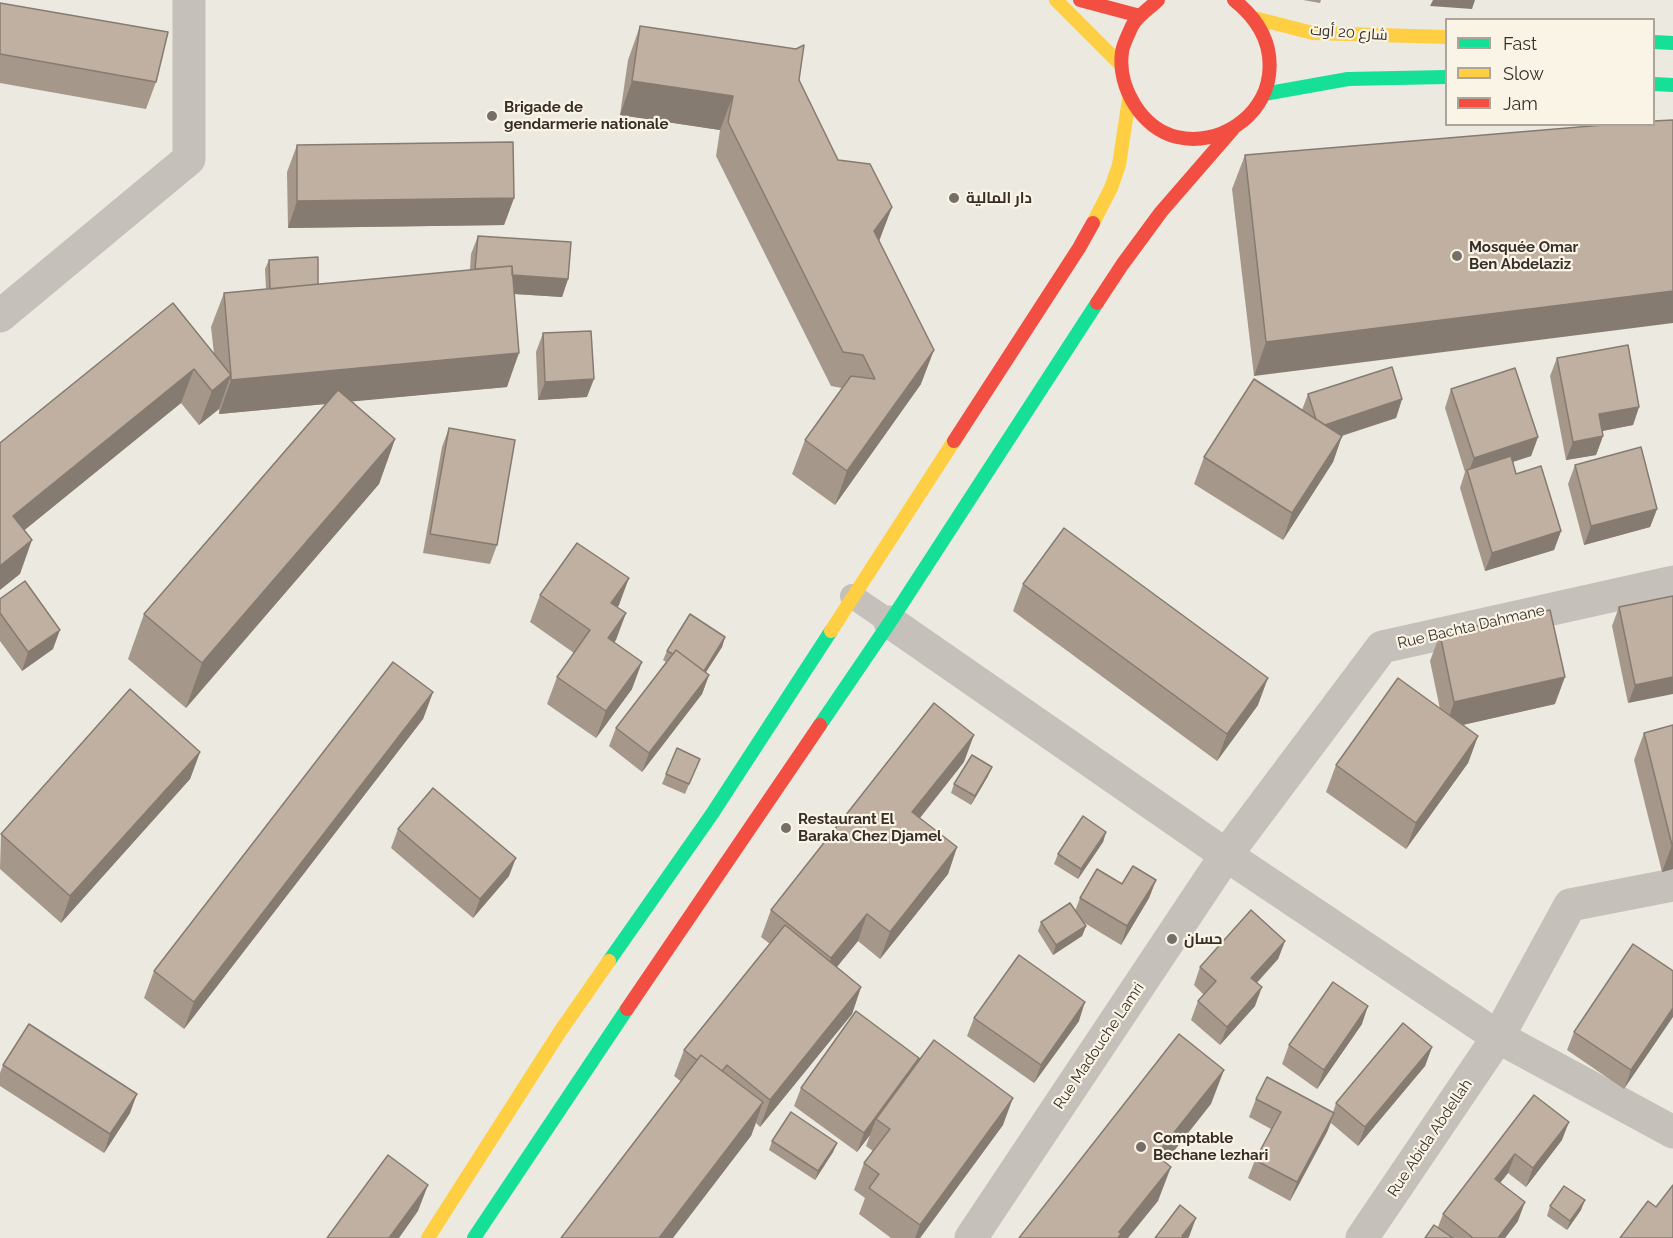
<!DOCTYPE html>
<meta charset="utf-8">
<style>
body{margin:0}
#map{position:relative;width:1673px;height:1238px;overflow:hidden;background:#ece9e0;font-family:Raleway,sans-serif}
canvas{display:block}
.legend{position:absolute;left:1445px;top:18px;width:210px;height:108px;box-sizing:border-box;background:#faf4e6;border:2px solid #aca59a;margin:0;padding:8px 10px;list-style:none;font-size:18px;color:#362e27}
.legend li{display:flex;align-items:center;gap:12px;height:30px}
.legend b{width:30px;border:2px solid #aca59a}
</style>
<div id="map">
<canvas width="1673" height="1238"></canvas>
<ul class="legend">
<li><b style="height:8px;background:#16e098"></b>Fast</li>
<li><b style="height:8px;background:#ffcf43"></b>Slow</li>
<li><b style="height:8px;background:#f24e42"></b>Jam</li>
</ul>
</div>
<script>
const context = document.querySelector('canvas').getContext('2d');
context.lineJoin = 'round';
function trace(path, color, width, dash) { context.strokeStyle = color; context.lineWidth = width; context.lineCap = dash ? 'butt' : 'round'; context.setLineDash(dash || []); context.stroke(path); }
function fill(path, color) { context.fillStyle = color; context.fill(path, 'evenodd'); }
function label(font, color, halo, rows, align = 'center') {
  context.font = font + ' Raleway,Cairo,sans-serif'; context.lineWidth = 4.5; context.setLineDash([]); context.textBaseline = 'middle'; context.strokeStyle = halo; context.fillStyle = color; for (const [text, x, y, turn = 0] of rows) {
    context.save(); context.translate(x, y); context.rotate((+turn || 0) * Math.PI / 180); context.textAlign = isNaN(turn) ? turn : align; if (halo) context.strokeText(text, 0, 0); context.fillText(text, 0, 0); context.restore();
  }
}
const lane = new Path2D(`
 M852 596 890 622`);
const street = new Path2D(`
 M0 316 189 159V0
 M890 622 1226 855 1498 1037 1673 1132
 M971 1238 1226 855 1382 647 1673 582
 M1362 1238 1498 1037 1570 905 1673 885`);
const fast = new Path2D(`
 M1654 42 1673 43
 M1654 84 1673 85
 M1264 94 1348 79 1446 77
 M820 725 890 622 1097 303
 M609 961 712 814 831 631
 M474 1238 627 1009`);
const slow = new Path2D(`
 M1056 0 1121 65
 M1254 18 1313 33 1446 37
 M1093 223 1111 188 1119 165 1129 99
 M831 631 954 441
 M428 1238 559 1033 609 961`);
const jam = new Path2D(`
 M1080 0 1140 16
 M1158 0C1150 8 1137 16 1132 26 1129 33 1123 44 1122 52 1117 87 1142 129 1177 137 1218 147 1264 117 1269 75 1273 43 1258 19 1234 0
 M1097 303 1122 265 1161 212 1233 129
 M954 441 1079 248 1093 223
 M627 1009 820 725`);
const wall = new Path2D(`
 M1303 0H1321L1320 3Z
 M0 3 156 82 146 109 0 83Z
 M640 26 799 80 838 160 892 207 879 241 921 384 835 505 792 474 805 440 842 388 831 386 716 156 720 130 620 115 628 60Z
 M1615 124 1254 376 1232 189 1245 155Z
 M297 145 514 198 504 225 288 228 287 172Z
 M478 236 568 279 562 297 514 294 507 387 352 401 395 439 379 484 186 708 128 659 144 614 325 404 219 414V409L199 425 181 403 24 530 20 574 0 443 214 354 211 327 224 293 266 289 265 269 269 260 318 284 470 270 471 254Z
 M543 333 587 397 538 400 536 352Z
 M1557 358 1639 407 1633 425 1602 431 1603 436 1596 455 1566 460 1550 376Z
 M1451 389 1538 437 1531 456 1513 462 1516 474 1561 531 1554 550 1485 571 1460 488 1465 472 1445 408Z
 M1308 394 1402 399 1396 418 1342 436 1333 462 1283 540 1194 484 1204 457 1302 410Z
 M449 428 497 545 490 564 423 553 442 447Z
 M1575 465 1657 509 1650 527 1584 545 1568 484Z
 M1023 584 1258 705 1217 761 1013 611Z
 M540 595 619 605 617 607 626 613 614 642 632 689 596 738 547 704 557 677 574 653 530 622Z
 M1673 596 1628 703 1612 626 1619 607Z
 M0 599 53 649 22 671 0 641Z
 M1440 634 1555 704 1462 725 1478 736 1468 763 1406 849 1326 792 1336 765 1440 709 1430 661Z
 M725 637 722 647 706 672 709 675 702 694 642 772 609 746 616 728 666 662 663 660 667 651Z
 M433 692 423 719 184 1029 144 998 154 971Z
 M1673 725V869L1662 872 1634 760 1644 733Z
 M200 752 190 779 61 923 0 869 1 834Z
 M700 759 685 794 662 784 666 774Z
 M964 762 920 818 957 847 948 874 880 959 858 941 837 967 861 987 852 1014 760 1127 756 1123 751 1136 674 1076 684 1050 770 944 761 937 771 910Z
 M988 776 971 805 951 793 954 784Z
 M398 829 509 876 473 918 391 848Z
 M1106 832 1103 842 1078 879 1054 864 1058 854Z
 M1156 880 1149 898 1121 945 1083 922 1086 926 1082 936 1053 955 1038 931 1041 922 1075 911 1080 898 1122 884Z
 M1285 941 1278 959 1257 983 1255 1006 1220 1045 1191 1020 1198 1001 1204 995 1194 985 1200 967Z
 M1673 971 1624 1089 1567 1050 1574 1032Z
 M974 1018 1079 1021 1034 1083 967 1036Z
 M1362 1024 1317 1089 1282 1064 1289 1045Z
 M1432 1047 1425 1066 1358 1146 1331 1123 1327 1132 1290 1201 1248 1178 1255 1160 1271 1129 1249 1117 1256 1099 1333 1112 1336 1103Z
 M919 1058 918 1061 1003 1125 920 1238H891L859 1214 865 1198 854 1190 864 1163 873 1151 866 1146 870 1135 857 1152 794 1106 801 1088Z
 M3 1065 130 1113 104 1153 0 1086V1073Z
 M1534 1095 1562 1140 1526 1187 1508 1173 1500 1183 1518 1221 1505 1238H1425L1438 1227 1443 1214Z
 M772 1141 837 1143 833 1152 815 1180 769 1150Z
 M1550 1206 1581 1210 1567 1230 1547 1216Z`);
const shadedWall = new Path2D(`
 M1433 0H1475L1472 9 1430 6Z
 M632 81 733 96 720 130 620 115Z
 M514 198 504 225 288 228 297 201Z
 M892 207 879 241 874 231Z
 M475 272 568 279 562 297 468 291Z
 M1673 291V323L1254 376 1266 342Z
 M934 350 921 384 835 505 847 471Z
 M519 353 507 387 219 414 231 380Z
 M194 369 181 403 0 550 13 516Z
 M231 375 219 409 199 425 212 391Z
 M594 379 587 397 538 400 545 382Z
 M1402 399 1396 418 1312 445 1319 427Z
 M1639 407 1633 425 1592 433 1599 414Z
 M1342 436 1333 462 1283 540 1292 513Z
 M1603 436 1596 455 1566 460 1573 442Z
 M1538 437 1531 456 1468 476V474L1474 458Z
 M395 439 379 484 186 708 202 663Z
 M1657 509 1650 527 1584 545 1591 526Z
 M1561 531 1554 550 1485 571 1492 553Z
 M32 540 20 574 0 590V566Z
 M629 578 619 605 601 630 611 603Z
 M626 613 616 640 598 664 608 638Z
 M60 630 53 649 22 671 28 652Z
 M725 637 722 647 699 683 702 673Z
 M642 662 632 689 596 738 606 711Z
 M709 675 702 694 642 772 649 753Z
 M1565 677 1555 704 1445 729 1454 702Z
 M1673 677V694L1628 703 1635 685Z
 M1268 678 1258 705 1217 761 1227 734Z
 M433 692 423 719 184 1029 194 1002Z
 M974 735 964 762 903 839 912 812Z
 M1478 736 1468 763 1406 849 1416 823Z
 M200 752 190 779 61 923 70 896Z
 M992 767 988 776 971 805 975 796Z
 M1106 832 1103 842 1078 879 1081 869Z
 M1672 845H1673V869L1662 872Z
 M957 847 948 874 880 959 890 932Z
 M516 858 509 876 473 918 480 899Z
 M1156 880 1149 898 1121 945 1127 926Z
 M867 914 858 941 822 985 831 958Z
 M1086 926 1082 936 1053 955 1056 945Z
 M1285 941 1278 959 1244 996 1251 978Z
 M861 987 852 1014 760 1127 770 1100Z
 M1262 987 1255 1006 1220 1045 1227 1027Z
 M1085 1002 1079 1021 1034 1083 1041 1065Z
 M1368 1006 1362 1024 1317 1089 1324 1070Z
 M1673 1008V1017L1624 1089 1631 1070Z
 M1432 1047 1425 1066 1358 1146 1365 1127Z
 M919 1058 913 1076 876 1119 870 1135 857 1152 864 1133Z
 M1224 1070 1211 1104 1144 1189 1156 1155Z
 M137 1094 130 1113 104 1153 110 1134Z
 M1013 1098 1003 1125 920 1238H915L920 1225Z
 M763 1102 751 1136 673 1238H659Z
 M1334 1113 1327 1132 1290 1201 1297 1182Z
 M1569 1122 1562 1140 1526 1187 1533 1168Z
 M837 1143 833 1152 815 1180 818 1171Z
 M1515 1154 1508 1173 1488 1198 1495 1179Z
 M1171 1167 1158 1201 1128 1238H1116L1119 1232Z
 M428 1185 418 1211 399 1238H389Z
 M1585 1200 1581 1210 1567 1230 1570 1221Z
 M1525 1202 1518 1221 1505 1238H1498Z
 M1196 1218 1189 1237 1188 1238H1181Z`);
const building = new Path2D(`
 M0 3 168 32 156 82 0 54Z
 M640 26 796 49 804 45 799 80 838 160 870 164 892 207 874 231 934 350 847 471 805 440 851 376 875 379 863 355 843 352 728 122 733 96 632 81Z
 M1673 120V291L1266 342 1245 155 1615 124H1653V121Z
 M513 142 514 198 297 201V145Z
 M478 236 571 242 568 279 512 275V266L475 269Z
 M318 257V284L270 289 269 260Z
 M512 266 519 353 231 380V375L212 391 194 369 13 516 32 540 0 566V443L173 303 231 375 224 293Z
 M591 331 594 379 545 382 543 333Z
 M1628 345 1639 407 1599 414 1603 436 1573 442 1557 358Z
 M1392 367 1402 399 1325 425 1316 419 1308 394Z
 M1515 368 1538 437 1474 458 1451 389Z
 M1254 379 1342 436 1292 513 1204 457Z
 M338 390 395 439 202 663 144 614Z
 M449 428 515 440 497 545 430 534Z
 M1641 447 1657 509 1591 526 1575 465Z
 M1511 456 1516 474 1541 466 1561 531 1492 553 1467 470Z
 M1064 528 1268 678 1227 734 1023 584Z
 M577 543 629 578 611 603 626 613 608 638 642 662 606 711 557 677 590 630 540 595Z
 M25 581 60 630 28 652 0 613V599Z
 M1673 596V677L1635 685 1619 607Z
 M1550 610 1565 677 1454 702 1440 634Z
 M690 614 725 637 704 671 676 650 673 654 667 651Z
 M676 650 709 675 649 753 616 728Z
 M393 662 433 692 194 1002 154 971Z
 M1398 678 1478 736 1416 823 1336 765Z
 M130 689 200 752 70 896 1 834Z
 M934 703 974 735 912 812 957 847 890 932 867 914 831 958 771 910Z
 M1673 725V845H1672L1644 733Z
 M677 748 700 759 689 784 666 774Z
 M972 755 992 767 975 796 954 784Z
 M433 788 516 858 480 899 398 829Z
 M1083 816 1106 832 1081 869 1058 854Z
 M1133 866 1156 880 1127 926 1080 898 1097 869 1122 884Z
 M1070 903 1086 926 1056 945 1041 922Z
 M1251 910 1285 941 1251 978 1262 987 1227 1027 1198 1001 1216 981 1200 967Z
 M785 925 861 987 770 1100 727 1065 722 1071 701 1055 697 1060 684 1050Z
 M1633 944 1673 971V1008L1631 1070 1574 1032Z
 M1019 955 1085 1002 1041 1065 974 1018Z
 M1333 982 1368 1006 1324 1070 1289 1045Z
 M856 1011 919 1058 864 1133 801 1088Z
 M1403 1023 1432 1047 1365 1127 1336 1103Z
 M29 1024 137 1094 110 1134 3 1065Z
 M1179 1034 1224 1070 1156 1155 1171 1167 1119 1232 1121 1234 1118 1238H1019Z
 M934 1040 1013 1098 920 1225 869 1188 879 1174 864 1163 890 1129 876 1119Z
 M701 1055 763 1102 659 1238H561Z
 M1267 1077 1334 1113 1297 1182 1255 1160 1281 1112 1256 1099Z
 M1534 1095 1569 1122 1533 1168 1515 1154 1495 1179 1525 1202 1498 1238H1471L1472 1237 1443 1214Z
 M791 1112 837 1143 818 1171 772 1141Z
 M388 1155 428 1185 389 1238H327Z
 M1673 1185V1238H1620L1648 1201 1656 1207Z
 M1564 1186 1585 1200 1570 1221 1550 1206Z
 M1180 1205 1196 1218 1182 1236 1185 1238H1155Z
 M1434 1225 1453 1238H1425Z`);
const markers = [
 [492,116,6,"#766f68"],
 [954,198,6,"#766f68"],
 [1457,256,6,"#766f68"],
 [786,828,6,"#766f68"],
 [1172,939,6,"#766f68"],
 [1141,1147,6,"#766f68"]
];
const streetNames = [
 ["شارع 20 أوت",1349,33,4],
 ["Rue Bachta Dahmane",1471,627,-13],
 ["Rue Madouche Lamri",1099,1046,-56],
 ["Rue Abida Abdellah",1430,1138,-56]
];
const poiNames = [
 ["Brigade de",504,107],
 ["gendarmerie nationale",504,124],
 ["دار المالية",966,198],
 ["Mosquée Omar",1469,247],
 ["Ben Abdelaziz",1469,264],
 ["Restaurant El",798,819],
 ["Baraka Chez Djamel",798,836],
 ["حسان",1184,939],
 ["Comptable",1153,1138],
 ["Bechane lezhari",1153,1155]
];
trace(lane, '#c5c0b9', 24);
trace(street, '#c5c0b9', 33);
trace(fast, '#16e098', 14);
trace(slow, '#ffcf43', 14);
trace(jam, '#f24e42', 14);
fill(wall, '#a5978a');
fill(shadedWall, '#867b71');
fill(building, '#c0b0a1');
trace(building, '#867b71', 1.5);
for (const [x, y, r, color] of markers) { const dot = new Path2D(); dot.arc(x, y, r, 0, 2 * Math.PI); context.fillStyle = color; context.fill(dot); trace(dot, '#faf4e6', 2); }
label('15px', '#362e27', '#faf4e6', streetNames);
label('bold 15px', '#362e27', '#faf4e6', poiNames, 'left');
</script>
